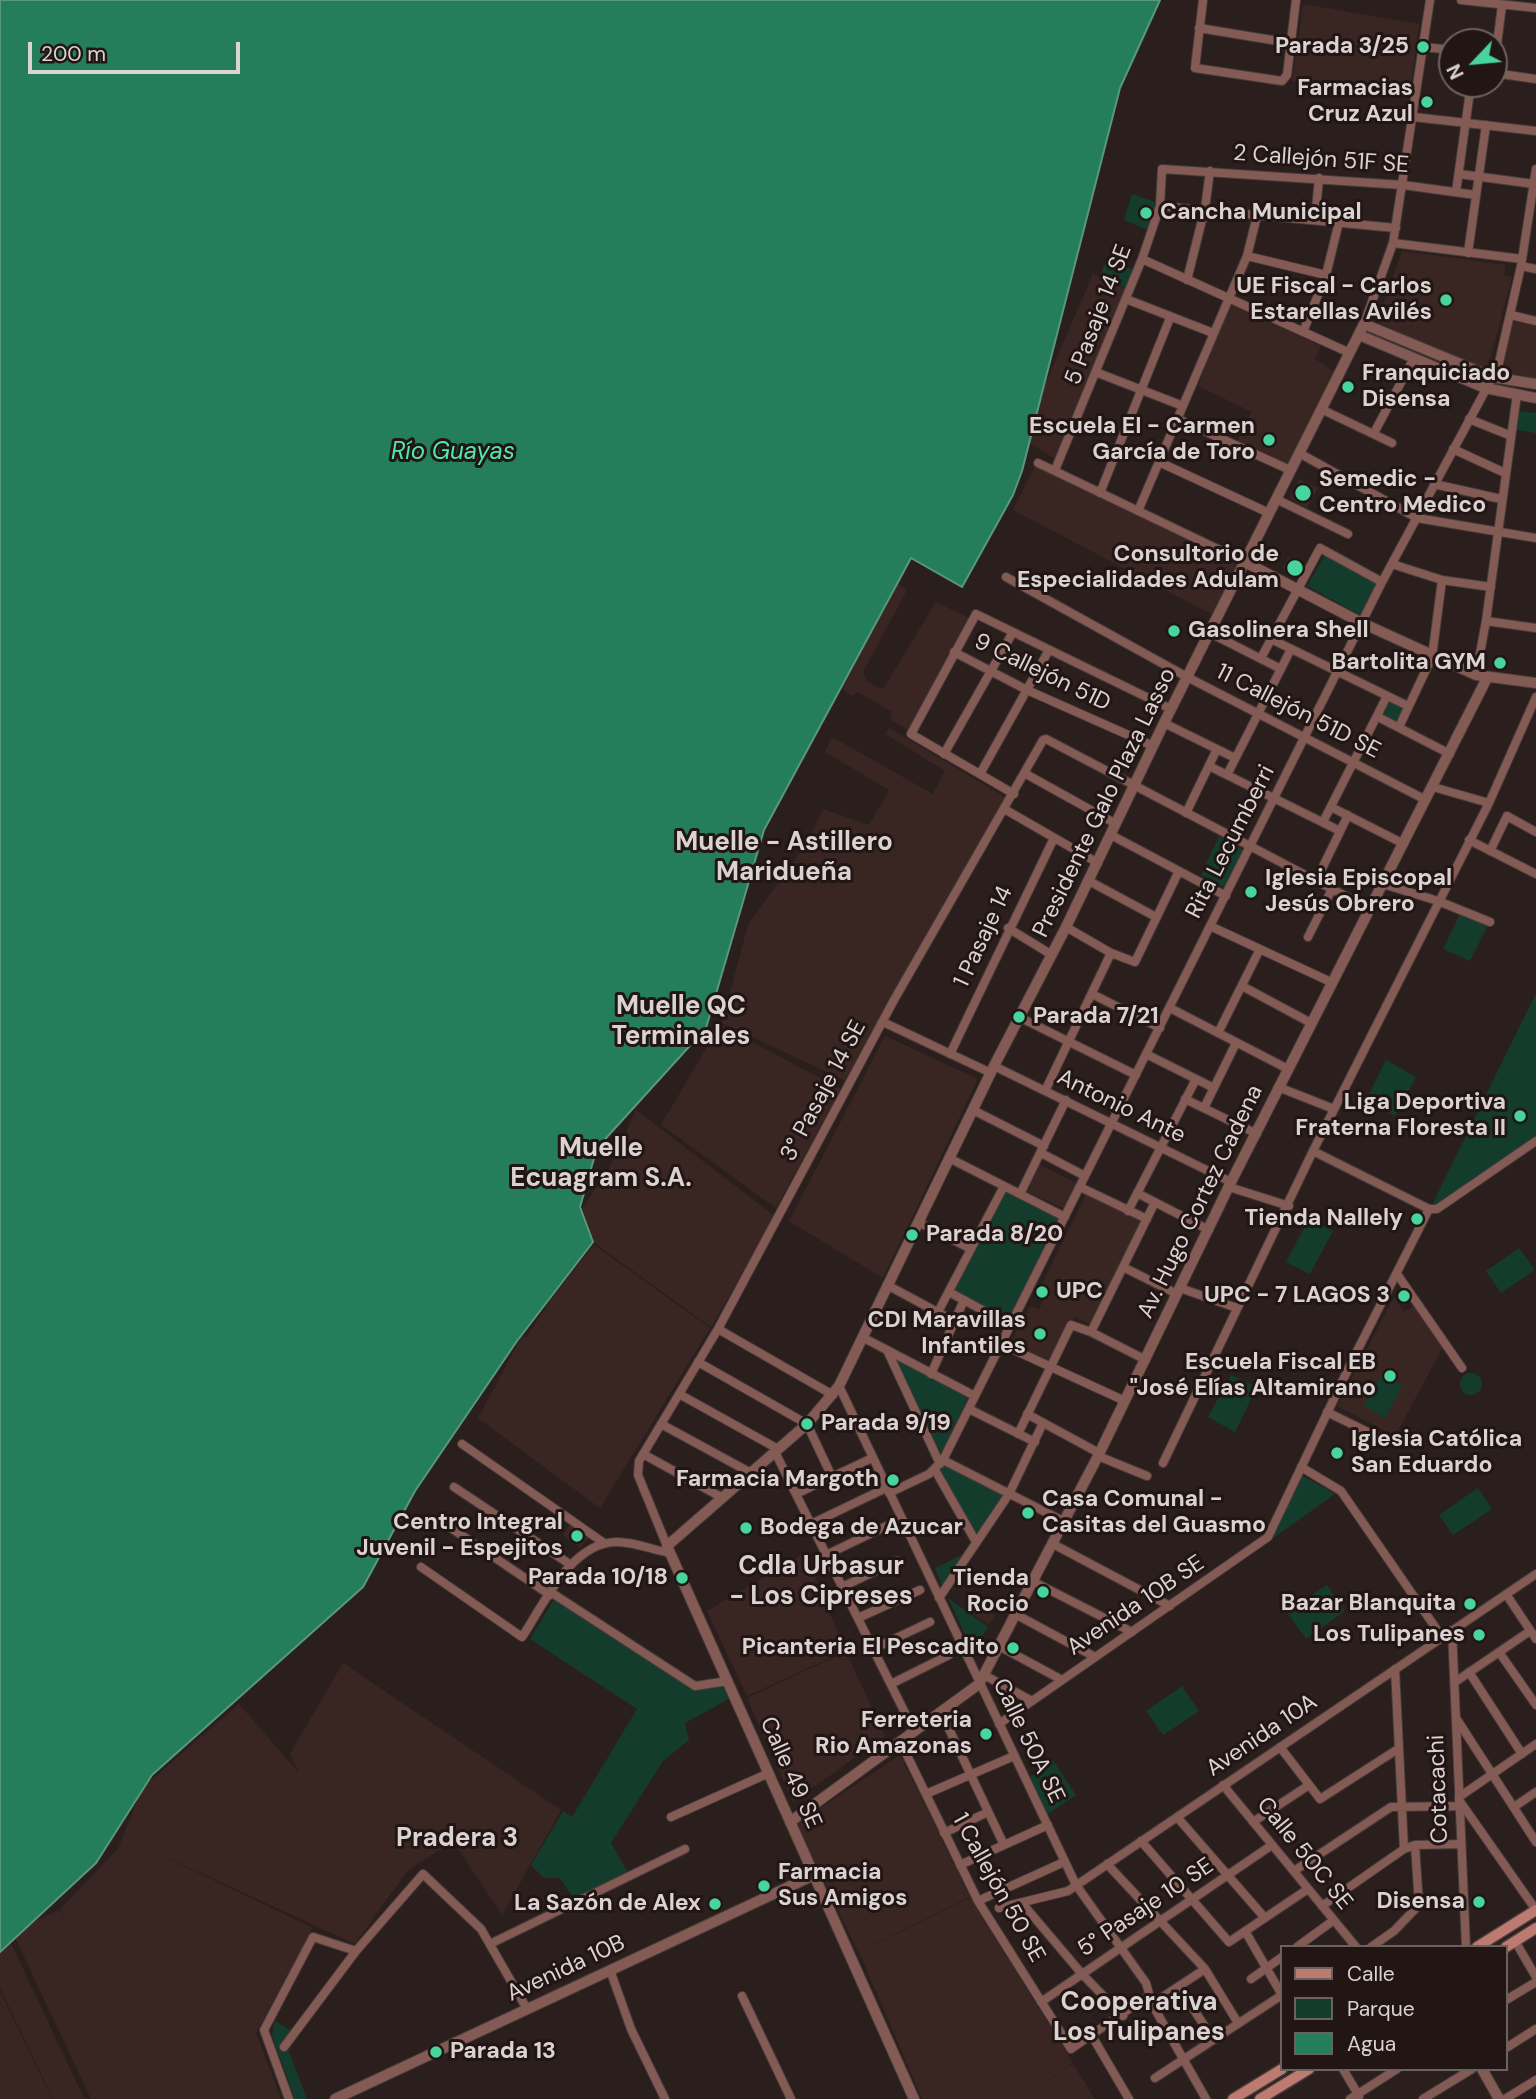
<!DOCTYPE html>
<meta charset="utf-8">
<style>
body{margin:0}
#map{position:relative;width:1536px;height:2099px;overflow:hidden;background:#2b1f1d;font-family:"DM Sans",sans-serif}
canvas{display:block}
.legend{position:absolute;left:1280px;top:1945px;width:228px;height:126px;box-sizing:border-box;background:#211614;border:2px solid #6b6260;margin:0;padding:9px 12px;list-style:none;font-size:21px;color:#dbd3d1}
.legend li{display:flex;align-items:center;gap:14px;height:35px}
.legend b{width:35px;border:2px solid #6b6260}
.north{position:absolute;left:1438px;top:28px;width:70px;height:70px;box-sizing:border-box;background:#211614;border:2px solid #6b6260;border-radius:50%;rotate:244deg;font-size:19px;font-weight:700;line-height:28px;text-align:center;color:#dbd3d1}
.north::after{content:'';display:block;margin:auto;width:24px;height:32px;background:#47d49d;clip-path:polygon(50% 0,100% 100%,50% 72%,0 100%)}
.scale{position:absolute;left:28px;top:42px;width:212px;height:32px;box-sizing:border-box;border:4px solid #dbd3d1;border-top:0;padding-left:9px;font-size:21px;line-height:24px;white-space:nowrap;color:#dbd3d1;-webkit-text-stroke:5px #211614;paint-order:stroke}
</style>
<div id="map">
<canvas width="1536" height="2099"></canvas>
<ul class="legend">
<li><b style="height:9px;background:#bc7a70"></b>Calle</li>
<li><b style="height:19px;background:#143c2c"></b>Parque</li>
<li><b style="height:19px;background:#247d5b"></b>Agua</li>
</ul>
<div class="north">N</div>
<div class="scale">200 m</div>
</div>
<script>
const context = document.querySelector('canvas').getContext('2d');
context.lineJoin = 'round';
function fill(path, color) { context.fillStyle = color; context.fill(path, 'evenodd'); }
function trace(path, color, width, dash) { context.strokeStyle = color; context.lineWidth = width; context.lineCap = dash ? 'butt' : 'round'; context.setLineDash(dash || []); context.stroke(path); }
function label(font, color, halo, rows, align = 'center') {
  context.font = font + ' "DM Sans",sans-serif'; context.lineWidth = 6; context.setLineDash([]); context.textBaseline = 'middle'; context.strokeStyle = halo; context.fillStyle = color; for (const [text, x, y, turn = 0] of rows) {
    context.save(); context.translate(x, y); context.rotate((+turn || 0) * Math.PI / 180); context.textAlign = isNaN(turn) ? turn : align; if (halo) context.strokeText(text, 0, 0); context.fillText(text, 0, 0); context.restore();
  }
}
const built = new Path2D(`
 M1303 4 1419 24 1409 98 1292 81Z
 M1402 251 1506 265 1504 275 1512 277 1487 372 1377 322Z
 M1093 274 1126 289 1058 456 1053 458 1022 438Z
 M1230 304 1321 346 1315 359 1333 371 1286 467 1237 443 1251 412 1295 433 1198 386Z
 M1512 320 1536 325V380L1502 374Z
 M1035 466 1238 564 1213 615 1013 510Z
 M1299 479 1318 488 1307 508 1289 498Z
 M1288 557 1308 567 1302 579 1282 568Z
 M898 584 907 590 863 672 866 680 879 689 884 688 936 602 971 619 908 730 890 719 892 712 858 692 851 696 842 689Z
 M889 728 1005 797 846 1081 722 1023 748 925 807 843 823 809 869 825 889 790 825 752 832 737 933 794 945 771 885 734Z
 M720 1025 841 1089 776 1208 661 1125Z
 M885 1036 978 1079 883 1278 789 1221Z
 M636 1110 776 1217 711 1327 571 1226 613 1161Z
 M1040 1165 1078 1184 1066 1209 1027 1192Z
 M1086 1194 1144 1220 1091 1324 1074 1317 1049 1365 1009 1345 1030 1306 1039 1309 1049 1288 1042 1284Z
 M594 1245 710 1328 600 1508 478 1418 522 1336 526 1338 554 1295Z
 M1394 1297 1404 1312 1416 1304 1444 1345 1395 1436 1337 1406Z
 M570 1523 590 1537 580 1548 563 1535Z
 M804 1553 846 1651 747 1696 707 1611Z
 M977 1603 995 1615 989 1625 971 1612Z
 M846 1652 885 1736 793 1802 747 1698Z
 M343 1663 561 1810 502 1915 453 1841 407 1871 355 1944 142 1846 313 1928 256 2033 281 2099H91L12 1931 59 1910 66 1921 60 1909 118 1849 142 1788 239 1704 299 1773 290 1754Z
 M900 1755 970 1897 858 1952 797 1824Z
 M970 1898 1073 2063 1024 2096 1073 2064 1095 2099H922L859 1952Z
 M7 1935 81 2092 85 2099H53L0 1988V1938Z
 M0 1991 52 2099H0Z`);
const green = new Path2D(`
 M1132 194 1158 203 1148 230 1124 220Z
 M1106 260 1134 270 1126 288 1100 276Z
 M1519 411 1536 413V433L1517 430Z
 M1326 553 1379 583 1362 616 1307 586Z
 M1387 696 1408 706 1399 727 1378 717Z
 M1219 836 1245 851 1227 889 1201 875Z
 M1461 912 1489 923 1470 961 1443 949Z
 M1536 993V1139L1438 1205 1433 1203Z
 M1386 1060 1416 1077 1395 1116 1366 1100Z
 M1005 1190 1062 1218 1010 1320 954 1290Z
 M1309 1218 1333 1231 1310 1274 1286 1262Z
 M1519 1248 1535 1270 1501 1293 1486 1271Z
 M892 1355 968 1398 941 1453Z
 M1460 1384a11 11 0 1 1 22 0a11 11 0 1 1-22 0Z
 M1231 1375 1257 1387 1235 1432 1208 1417Z
 M1381 1375 1403 1385 1385 1418 1364 1406Z
 M943 1463 1005 1494 976 1538 938 1470Z
 M1301 1475 1335 1494 1272 1539Z
 M1478 1488 1492 1509 1453 1535 1439 1515Z
 M962 1555 943 1588 935 1568Z
 M1327 1585 1345 1611 1306 1639 1287 1612Z
 M556 1596 695 1687 722 1683 729 1699 685 1723 689 1740 663 1761 611 1843 628 1873 574 1899 560 1878H544L531 1865 563 1811 572 1817 637 1709 530 1639Z
 M948 1598 988 1627 975 1647H971Z
 M1182 1686 1199 1711 1163 1735 1146 1711Z
 M1052 1759 1076 1795 1046 1815 1029 1778Z
 M275 2021 295 2033 288 2049 307 2099H295L272 2035Z`);
const water = new Path2D(`
 M0 0H1160L1120 88 1022 471 1013 495 962 587 911 558 764 830 706 1028 597 1148 580 1207 593 1242 517 1341 415 1491 363 1587 152 1775 96 1863 0 1952Z`);
const minor = new Path2D(`
 M1203 0 1195 68 1282 81 1287 75 1296 0
 M1461 0 1536 8
 M1199 28 1290 43
 M1423 47 1452 50
 M1494 68 1502 5
 M1494 73 1536 79
 M1414 117 1536 131
 M1459 174 1534 184
 M1456 192 1471 84
 M1160 206 1396 228
 M1315 220 1319 178
 M1393 243 1522 259
 M1468 253 1486 125
 M1247 256 1326 275
 M1142 259 1350 353
 M1521 266 1536 269
 M1187 280 1205 208 1210 171
 M1126 299 1213 333
 M1511 315 1536 321
 M1364 324 1393 243 1430 0
 M1303 332 1326 275 1339 222
 M1098 373 1183 406
 M1321 409 1392 443
 M1178 419 1290 470
 M1469 419 1509 435
 M1374 433 1414 358
 M1453 449 1505 473
 M1299 453 1417 518 1536 538
 M1159 462 1269 513
 M1038 463 1245 562
 M1055 470 1142 259 1160 206 1162 169 1403 185 1476 195
 M1434 484 1501 499
 M1100 493 1170 318
 M1276 499 1348 534
 M1138 511 1247 256 1257 216
 M1392 564 1442 580 1491 587
 M1006 577 1187 677 1426 800
 M1486 621 1536 628
 M1210 633 1281 669
 M1271 639 1408 706
 M954 652 1027 690 1153 746
 M1261 658 1320 548 1382 582
 M1476 675 1486 621 1517 394
 M1378 717 1450 754
 M1164 723 1235 758
 M1399 727 1432 657 1442 580
 M944 754 1013 632
 M1209 766 1340 831
 M980 774 1049 650
 M1026 774 1116 824
 M1227 775 1291 649
 M1433 787 1489 803
 M1014 794 911 734 976 614 1171 709
 M1331 807 1404 844
 M1006 810 1098 863
 M1186 813 1217 749
 M1323 822 1387 696
 M1111 835 1226 896
 M1469 840 1536 874
 M1490 851 1507 816 1536 832
 M1089 881 1156 917
 M1316 881 1348 815
 M1383 884 1438 901 1490 922
 M1210 926 1333 983
 M1066 927 1111 953 1135 962 1179 871
 M1008 928 1052 955
 M1308 937 1332 889
 M1242 986 1311 1023
 M1092 994 1160 1028
 M1170 1008 1288 1069
 M1019 1017 1136 1075
 M883 1022 991 1073
 M1218 1033 1260 949
 M950 1054 1054 838
 M1146 1054 1214 1088
 M994 1066 1231 1182
 M1278 1087 1334 1109
 M1045 1091 1111 953
 M1185 1099 1257 1134
 M1204 1108 1236 1043
 M973 1110 1044 1146
 M1313 1151 1429 1209
 M1041 1153 1085 1176
 M949 1158 1065 1217
 M1080 1187 1147 1219
 M1229 1187 1289 1206
 M1137 1193 1209 1230
 M1020 1194 1066 1100
 M1429 1209H1437L1536 1141
 M1128 1211 1196 1079
 M918 1222 971 1249
 M1123 1267 1177 1294
 M1397 1274 1462 1368
 M887 1285 954 1321
 M1180 1288 1237 1308
 M949 1292 1010 1325
 M938 1312 1004 1186
 M718 1329 833 1395
 M1091 1332 1155 1202
 M862 1337 975 1396
 M1001 1344 1125 1401
 M887 1350 940 1464
 M698 1362 807 1424 832 1477
 M931 1374 964 1300
 M839 1386 1076 1885 1146 1983 1152 2004 1206 2099
 M679 1394 778 1449
 M969 1409 1035 1442
 M1327 1412 1380 1438
 M1027 1414 1099 1453
 M661 1424 751 1473
 M1018 1434 1071 1325 1091 1332 1146 1360
 M462 1444 604 1543
 M775 1452 914 1731
 M643 1454 721 1497
 M1098 1456 1147 1476
 M943 1460 1065 1522
 M1163 1463 1313 1151 1489 803 1536 697
 M1301 1467 1341 1491 1442 1637
 M935 1470 976 1542
 M454 1487 571 1565
 M889 1493 929 1474 943 1460 1382 582 1498 367 1521 266 1536 169
 M796 1494 872 1458
 M811 1524 886 1488
 M448 1526 550 1595
 M1053 1544 1170 1606
 M667 1546 638 1475 639 1461 718 1329 894 1000 1043 740 1046 739 1370 909
 M826 1555 901 1519
 M421 1567 522 1637C544 1604 571 1542 617 1542 635 1542 653 1550 670 1553
 M1032 1581 1132 1632
 M842 1587 897 1561
 M552 1593 695 1686 728 1681
 M1506 1594 1536 1639
 M939 1598 1009 1494 1043 1423
 M1015 1614 1095 1657
 M858 1618 920 1590
 M1452 1630 1466 1947
 M999 1646 1062 1680
 M873 1649 930 1622
 M1499 1652 1536 1705
 M1395 1669 1404 1849
 M1469 1672 1522 1754
 M984 1675 1032 1701
 M1455 1682 1530 1631
 M891 1684 949 1655
 M941 1712 1004 1845
 M1456 1718 1536 1842
 M999 1724 1268 1537 1352 1361 1429 1209
 M900 1741 978 1901 1071 2049 1148 1996
 M1280 1747 1320 1799 1398 1749
 M1223 1785 1356 1947
 M926 1794 1014 1756
 M1459 1797 1536 1744
 M1459 1800 1536 1910
 M1514 1807 1536 1792
 M671 1817 769 1773
 M1177 1817 1265 1918
 M1253 1822 1309 1785
 M944 1833 988 1812
 M1141 1841 1229 1942 1308 1889
 M1107 1864 1205 1969 1238 2023
 M960 1865 1048 1825
 M1294 1871 1391 1807 1459 1806
 M978 1901 1064 1862
 M1022 1903 1082 1974 1123 2016
 M1322 1906 1404 1849 1415 1845 1460 1844
 M999 1908 1068 1891 1536 1574
 M1515 1941 1536 1977
 M492 1943 685 1849
 M1297 1947 1334 1920
 M1371 1947 1394 1931 1419 1905 1415 1845
 M610 1970 631 2029 665 2099
 M1251 1979 1282 1957
 M1179 1987 1213 2039
 M742 1996 791 2099
 M1506 2000 1536 1982
 M1041 2002 1272 1845
 M1152 2004 1205 1969
 M1092 2036 1129 2099
 M284 2047 356 1951 423 1874 481 1929 527 2009
 M1506 2048 1536 2029
 M1343 2069 1359 2096
 M1155 2078 1282 1995 1245 1931
 M289 2099 264 2030 313 1937 356 1951
 M1350 2099 1397 2069
 M1423 2099 1472 2069
 M1505 2099 1536 2080`);
const tertiary = new Path2D(`
 M1359 335 1485 388 1536 398
 M1245 562 1362 623 1476 675 1536 683
 M790 1822 979 1684 1098 1456 1231 1182 1487 678
 M1482 2069 1499 2099
 M335 2099 814 1875
 M914 2099 667 1546 807 1424 839 1386 994 1066 1066 927 1164 723 1364 324 1492 377 1536 384`);
const secondary = new Path2D(`
 M1477 1947 1536 1910
 M1506 1947 1536 1928
 M1233 2099 1282 2069
 M1260 2099 1309 2069`);
const markers = [
 [1423,47,7,"#47d49d"],
 [1427,102,7,"#47d49d"],
 [1146,213,7,"#47d49d"],
 [1446,300,7,"#47d49d"],
 [1348,387,7,"#47d49d"],
 [1269,440,7,"#47d49d"],
 [1303,493,9,"#47d49d"],
 [1295,568,9,"#47d49d"],
 [1174,631,7,"#47d49d"],
 [1500,663,7,"#47d49d"],
 [1251,892,7,"#47d49d"],
 [1019,1017,7,"#47d49d"],
 [1520,1116,7,"#47d49d"],
 [1417,1219,7,"#47d49d"],
 [912,1235,7,"#47d49d"],
 [1042,1292,7,"#47d49d"],
 [1404,1296,7,"#47d49d"],
 [1040,1334,7,"#47d49d"],
 [1390,1376,7,"#47d49d"],
 [807,1424,7,"#47d49d"],
 [1337,1453,7,"#47d49d"],
 [893,1480,7,"#47d49d"],
 [1028,1513,7,"#47d49d"],
 [746,1528,7,"#47d49d"],
 [577,1536,7,"#47d49d"],
 [682,1578,7,"#47d49d"],
 [1043,1592,7,"#47d49d"],
 [1470,1604,7,"#47d49d"],
 [1479,1635,7,"#47d49d"],
 [1013,1648,7,"#47d49d"],
 [986,1734,7,"#47d49d"],
 [764,1886,7,"#47d49d"],
 [1479,1902,7,"#47d49d"],
 [715,1904,7,"#47d49d"],
 [436,2052,7,"#47d49d"]
];
const poiNames = [
 ["Parada 3/25",1409,47],
 ["Farmacias",1413,89],
 ["Cruz Azul",1413,115],
 ["Cancha Municipal",1160,213,"left"],
 ["UE Fiscal - Carlos",1432,287],
 ["Estarellas Avilés",1432,313],
 ["Franquiciado",1362,374,"left"],
 ["Disensa",1362,400,"left"],
 ["Escuela EI - Carmen",1255,427],
 ["García de Toro",1255,453],
 ["Semedic -",1319,480,"left"],
 ["Centro Medico",1319,506,"left"],
 ["Consultorio de",1279,555],
 ["Especialidades Adulam",1279,581],
 ["Gasolinera Shell",1188,631,"left"],
 ["Bartolita GYM",1486,663],
 ["Iglesia Episcopal",1265,879,"left"],
 ["Jesús Obrero",1265,905,"left"],
 ["Parada 7/21",1033,1017,"left"],
 ["Liga Deportiva",1506,1103],
 ["Fraterna Floresta II",1506,1129],
 ["Tienda Nallely",1403,1219],
 ["Parada 8/20",926,1235,"left"],
 ["UPC",1056,1292,"left"],
 ["UPC - 7 LAGOS 3",1390,1296],
 ["CDI Maravillas",1026,1321],
 ["Infantiles",1026,1347],
 ["Escuela Fiscal EB",1376,1363],
 ["\"José Elías Altamirano",1376,1389],
 ["Parada 9/19",821,1424,"left"],
 ["Iglesia Católica",1351,1440,"left"],
 ["San Eduardo",1351,1466,"left"],
 ["Farmacia Margoth",879,1480],
 ["Casa Comunal -",1042,1500,"left"],
 ["Casitas del Guasmo",1042,1526,"left"],
 ["Centro Integral",563,1523],
 ["Juvenil - Espejitos",563,1549],
 ["Bodega de Azucar",760,1528,"left"],
 ["Parada 10/18",668,1578],
 ["Tienda",1029,1579],
 ["Rocio",1029,1605],
 ["Bazar Blanquita",1456,1604],
 ["Los Tulipanes",1465,1635],
 ["Picanteria El Pescadito",999,1648],
 ["Ferreteria",972,1721],
 ["Rio Amazonas",972,1747],
 ["Farmacia",778,1873,"left"],
 ["Sus Amigos",778,1899,"left"],
 ["Disensa",1465,1902],
 ["La Sazón de Alex",701,1904],
 ["Parada 13",450,2052,"left"]
];
const streetNames = [
 ["2 Callejón 51F SE",1321,160,4],
 ["5 Pasaje 14 SE",1099,315,-69],
 ["9 Callejón 51D",1042,673,26],
 ["11 Callejón 51D SE",1298,712,27],
 ["Presidente Galo Plaza Lasso",1105,803,-64],
 ["Rita Lecumberri",1231,842,-63],
 ["1 Pasaje 14",984,937,-65],
 ["3° Pasaje 14 SE",824,1091,-62],
 ["Antonio Ante",1121,1107,26],
 ["Av. Hugo Cortez Cadena",1201,1202,-64],
 ["Avenida 10B SE",1136,1606,-34],
 ["Avenida 10A",1262,1736,-34],
 ["Calle 50A SE",1028,1741,64],
 ["Calle 49 SE",790,1773,66],
 ["Cotacachi",1439,1789,-92],
 ["Calle 50C SE",1304,1854,51],
 ["1 Callejón 50 SE",998,1888,61],
 ["5° Pasaje 10 SE",1146,1908,-34],
 ["Avenida 10B",566,1969,-25]
];
const waterNames = [
 ["Río Guayas",453,453]
];
const quarterNames = [
 ["Muelle - Astillero",784,843],
 ["Maridueña",784,873],
 ["Muelle QC",681,1007],
 ["Terminales",681,1037],
 ["Muelle",601,1149],
 ["Ecuagram S.A.",601,1179],
 ["Cdla Urbasur",821,1567],
 ["- Los Cipreses",821,1597],
 ["Pradera 3",457,1839],
 ["Cooperativa",1139,2003],
 ["Los Tulipanes",1139,2033]
];
fill(built, '#392623');
fill(green, '#143c2c');
fill(water, '#247d5b');
trace(water, '#5b977e', 2);
trace(minor, '#473c3a', 10);
trace(tertiary, '#473c3a', 12);
trace(secondary, '#473c3a', 13);
trace(minor, '#845b54', 8);
trace(tertiary, '#845b54', 10);
trace(secondary, '#bc7a70', 10);
for (const [x, y, r, color] of markers) { const dot = new Path2D(); dot.arc(x, y, r, 0, 2 * Math.PI); context.fillStyle = color; context.fill(dot); trace(dot, '#211614', 2.5); }
label('bold 23px', '#dbd3d1', '#211614', poiNames, 'right');
label('23px', '#dbd3d1', '#211614', streetNames);
label('italic 24px', '#50e8ad', '#211614', waterNames);
label('bold 26px', '#dbd3d1', '#211614', quarterNames);
</script>
